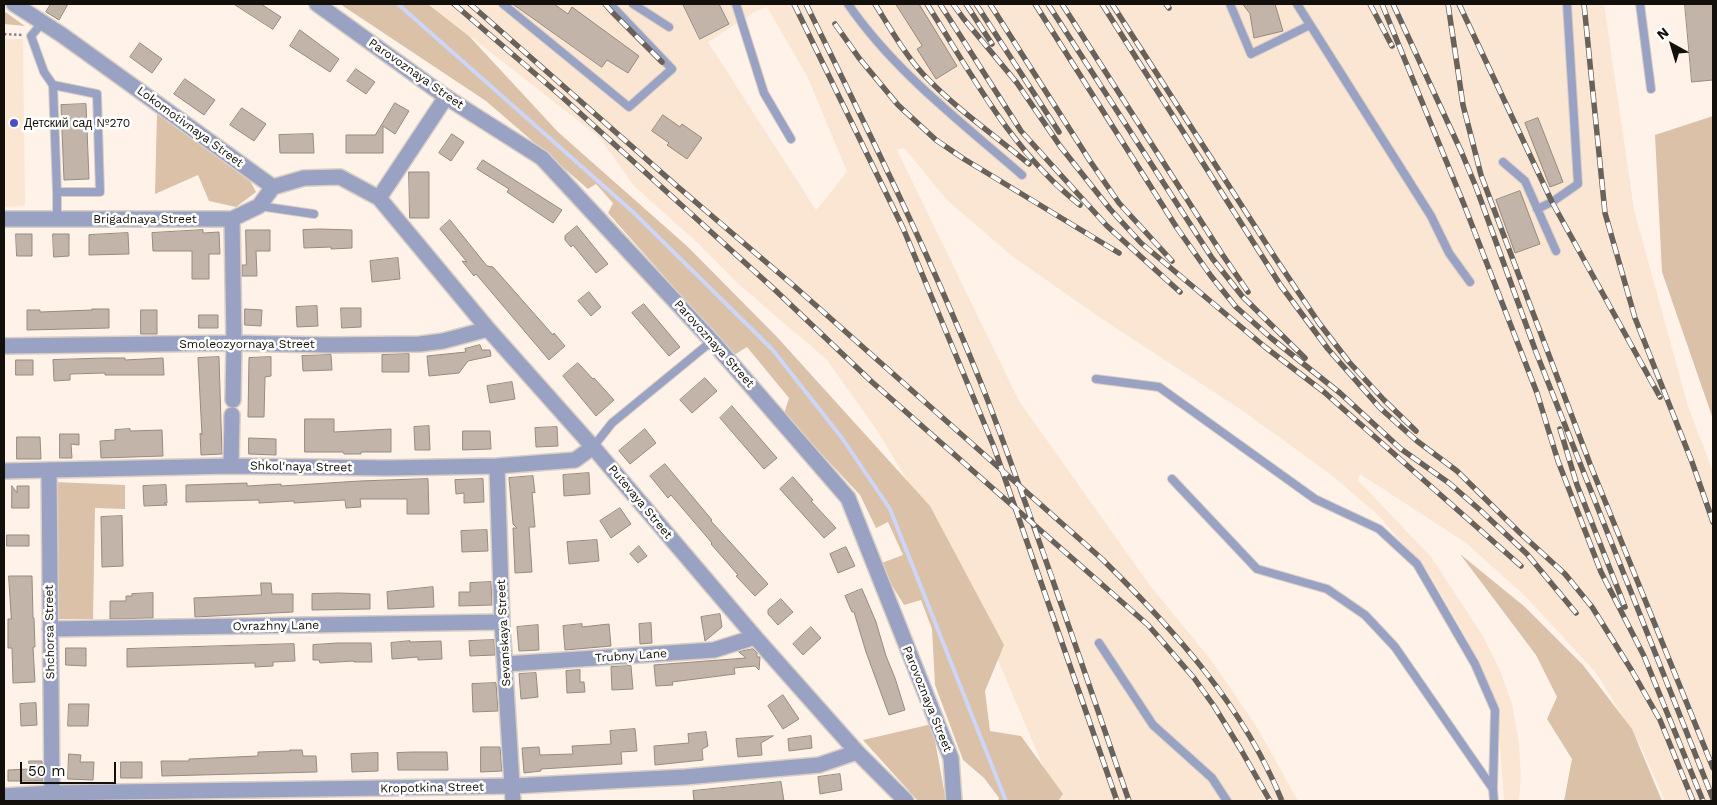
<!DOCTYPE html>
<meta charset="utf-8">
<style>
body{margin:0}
#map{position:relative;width:1717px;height:805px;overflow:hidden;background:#fff3e9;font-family:"Work Sans",sans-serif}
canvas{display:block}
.frame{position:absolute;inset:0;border:5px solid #130f0a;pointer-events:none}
.north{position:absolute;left:1647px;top:20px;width:50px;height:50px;-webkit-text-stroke:4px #fff;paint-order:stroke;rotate:321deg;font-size:14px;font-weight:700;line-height:20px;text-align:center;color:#130f0a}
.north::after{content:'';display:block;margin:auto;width:18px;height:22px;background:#130f0a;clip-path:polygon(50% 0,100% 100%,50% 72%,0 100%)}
.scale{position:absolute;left:20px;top:762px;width:96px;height:22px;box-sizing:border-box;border:2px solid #130f0a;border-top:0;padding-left:6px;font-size:15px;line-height:18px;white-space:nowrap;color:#130f0a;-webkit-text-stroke:4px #fff;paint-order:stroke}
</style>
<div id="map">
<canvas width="1717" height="805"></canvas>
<div class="frame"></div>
<div class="north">N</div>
<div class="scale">50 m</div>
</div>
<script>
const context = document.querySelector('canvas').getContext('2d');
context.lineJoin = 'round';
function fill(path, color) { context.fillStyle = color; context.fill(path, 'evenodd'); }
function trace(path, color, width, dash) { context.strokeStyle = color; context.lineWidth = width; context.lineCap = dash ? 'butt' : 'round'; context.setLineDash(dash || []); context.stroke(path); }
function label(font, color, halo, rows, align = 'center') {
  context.font = font + ' "Work Sans",sans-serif'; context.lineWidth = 5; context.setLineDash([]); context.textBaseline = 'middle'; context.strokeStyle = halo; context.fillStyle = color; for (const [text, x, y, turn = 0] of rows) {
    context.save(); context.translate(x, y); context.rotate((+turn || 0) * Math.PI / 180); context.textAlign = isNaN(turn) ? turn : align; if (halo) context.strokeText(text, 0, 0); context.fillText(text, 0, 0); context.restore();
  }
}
const built = new Path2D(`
 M429 4H1604L1634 210 1688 406 1713 472V801H1665L1641 747 1597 674 1525 596 1466 543 1360 474 1358 480 1432 558 1483 636 1500 670 1512 704 1519 743 1521 776 1519 801H1504L1498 718 1467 639 1430 575 1379 516 1334 477 1243 411 1102 319 1012 256 946 199 904 148 897 150 1019 401 1151 587 1212 661 1258 729 1298 801H1058L971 597 932 521 876 429 827 360 736 282 701 246 634 186 600 138ZM767 7 808 78 847 172 816 210 708 42 756 11Z
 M4 39H23L25 206 4 207Z`);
const green = new Path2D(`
 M340 4H428L469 36 558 132 688 247 777 337 930 506 1004 645 985 691 990 731 1021 736 1063 794 1058 801H998L999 798 984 778 963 760 935 685 932 629 921 600 904 605 879 564 903 555 888 522 876 528 860 495 784 414 789 398 747 347 734 355 608 213 613 203 596 184 588 189 486 101Z
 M4 11 25 26 4 24Z
 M157 112 245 171 256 192 236 207 209 201 198 175 155 194Z
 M1713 116V419L1662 272 1655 135Z
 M55 482 125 485V509L95 508 93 619H58Z
 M1460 554 1525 607 1583 665 1632 729 1662 801H1564L1572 759 1547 719 1557 697 1536 655Z
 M932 724 946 801H918L863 740Z`);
const stream = new Path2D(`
 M398 4 633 212 772 349 842 438 890 509 1006 801`);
const building = new Path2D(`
 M51 4H68L59 20 46 12Z
 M234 4H261L281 17 273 29Z
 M513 4H554L568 14 572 7 639 56 628 73 607 60 602 67Z
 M683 4H719L729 24 700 39Z
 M896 4H919L957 66 936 79 917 49 922 46Z
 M1243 4H1275L1283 31 1254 38 1250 14Z
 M1685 4H1713V80L1692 82Z
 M300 30 339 59 330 72 290 46Z
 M140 43 162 59 152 73 130 57Z
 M356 69 375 82 366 94 347 81Z
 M185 79 215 100 204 115 174 94Z
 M395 103 409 111 395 134 383 126V153H346V135H375Z
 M86 104 89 179 64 180 61 105Z
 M242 108 266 124 254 141 230 125Z
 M663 115 680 127 682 124 702 138 687 159 667 145 669 143 652 131Z
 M1538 118 1563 182 1550 187 1525 123Z
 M313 134 314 153H280L279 135Z
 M452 134 464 142 451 161 439 153Z
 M483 160 562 210 553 223 507 192 509 189 477 169Z
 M409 172H429V218H410Z
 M1520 191 1540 244 1515 253 1496 200Z
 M450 220 487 266 493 267 553 335 554 333 565 346 549 360 476 274 474 276 462 261 467 262 440 229Z
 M577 226 608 264 596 273 573 245 571 247 565 240V236Z
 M320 229 352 230V248L331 249V247L304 248 303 230Z
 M203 230V233L219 232 220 254H209V279H192V251H153L152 233Z
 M246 230H270V251H256L257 276H242V265H246Z
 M128 233 129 254 89 255V235Z
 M16 234H32V256H17Z
 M53 234H69V256L54 257Z
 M398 258 400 279 372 282 370 261Z
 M589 292 601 307 591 316 578 301Z
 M644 304 680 347 669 356 632 313Z
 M317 306 318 326 297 327 296 307Z
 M341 308H361V327L342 328Z
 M92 309H109V328L27 330V310H40V312L92 310Z
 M245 309 262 310 261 326 245 325Z
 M141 310H157V334H141Z
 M199 315H218V328H199Z
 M480 345 482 350H490L491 356 468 361 459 373 429 376 427 356 466 352 465 349Z
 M409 354V372H382V355Z
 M331 355 332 370 303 371 302 356Z
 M219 357 222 454 201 455 200 433 202 435 198 358Z
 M271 357V376L265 377 264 417H248L249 358Z
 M105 358H125V360L163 358 164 375H105V373L70 374V380L54 381 53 360Z
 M16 360H33V375H16Z
 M578 363 593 379 594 378 614 400 596 416 563 376Z
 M705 378 717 391 692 413 680 400Z
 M512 382 515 399 490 403 487 386Z
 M732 406 777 458 764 469 720 418Z
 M305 419H334V432L391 429V452H361V454H344L343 452H305Z
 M429 426 430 450H415L414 427Z
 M557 427 558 446 536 447 535 428Z
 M130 429V431L162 430 163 456 101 458 100 441 115 440V430Z
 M645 429 656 443 630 464 619 451Z
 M463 431H490L491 449 463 450Z
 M60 434H79V445L71 444 72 458H60Z
 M17 437H40L41 459H17Z
 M249 438 276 439V455L249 454Z
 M665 464 712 520 711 521 768 584 755 596 736 576 738 575 711 544 712 543 671 495 668 498 650 476Z
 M589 473 590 494 564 496 563 475Z
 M533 476 535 493 532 492 535 527H529L532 572 515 573 513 528H517L513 524 509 478Z
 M793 477 813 500 811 501 836 528 824 538 780 489Z
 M428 479 429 514H407V499H360L361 507 346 508 345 500 294 503V501L259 503V500L186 502V485L247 483V486L281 484V486L360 481Z
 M483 479 484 502 464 503V493L456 494 455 480Z
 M166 485 167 503H164L167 505 144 506 143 486Z
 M12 486 17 493V486H29V508H12Z
 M620 508 631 524 611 538 600 521Z
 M122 516 123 566 102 567 101 517Z
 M487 530 488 551 462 552 461 531Z
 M7 535H29V546H7Z
 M597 540 599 561 569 564 567 542Z
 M639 546 647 556 638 563 630 554Z
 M846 547 855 566 838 573 830 554Z
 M9 576H32L33 618H34L35 647H33L35 682 13 683 12 648H8V619H11Z
 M491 582 492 605 459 606V592H470V583Z
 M261 583H271L272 594H293V612L195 617 194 598 261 595Z
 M433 587 434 607 388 609 387 592Z
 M862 589 876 622 886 656 895 678 905 710 889 715 866 652 854 612H852L845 596Z
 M153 593V618L110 619V601H126V596H132V594Z
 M339 593 370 594V609L312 610V594Z
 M781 599 793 612 778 625 768 614V610Z
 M720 614 722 627 705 641 701 617Z
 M651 623 652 643 640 644 639 624Z
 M582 624V627L609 624 611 646 565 650 563 626Z
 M538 625 539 650 519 651 517 627Z
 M811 627 821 638 803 655 793 644Z
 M494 640 495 655 470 656 469 641Z
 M410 641V642L441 641 442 659 418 660V657L392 659 391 643Z
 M338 643H371L372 662H354V661L320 663 319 660H313V645Z
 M294 644 295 661 273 662V666L255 667V663L127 667V649Z
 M66 648H86V666L66 665Z
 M753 649 757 653V657H760L759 670 755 666 734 668 735 674 672 682 673 685 656 686 654 665 746 658 739 652Z
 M631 666 633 689 612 690 611 667Z
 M580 670V682H584L585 692 567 693 566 671Z
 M536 673 538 697 521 699 519 674Z
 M496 683 498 711 473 712 472 684Z
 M783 695 799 719 783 729 768 706Z
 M36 703 37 725 21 726 20 704Z
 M69 704H89L88 726H68Z
 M635 729 637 751 621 752 622 764 541 769V771L524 773 522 748 539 747 540 755 573 754 572 746 611 744 610 731Z
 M706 732 708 746 702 749 703 760 655 765 654 746 689 743 688 734Z
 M773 736 761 743 762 755 738 757 736 739Z
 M811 736 812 748 789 751 788 739Z
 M481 747H500L502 771 481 772Z
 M290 750H302L303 756H316L317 772 162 776 161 761H189V759L258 756V752L290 751Z
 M412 752H447L448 770H398L397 753Z
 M378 753V771L352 772 351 754Z
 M69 754 81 755 80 762H94L93 780 68 779Z
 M29 761H42L43 781H8V770L29 769Z
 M121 762H142V778H121Z
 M840 774 842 790 820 794 818 777Z
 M781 782 784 801H694L693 791Z`);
const path = new Path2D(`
 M4 34 22 35`);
const lane = new Path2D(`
 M503 4 629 107 672 69 610 4
 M633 4 669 27
 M736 4 764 93 791 139
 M848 4C894 71 961 122 1022 175
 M1230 4 1251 54 1310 25
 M1297 4 1431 216 1449 253 1470 282
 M1640 4 1651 89
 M43 22 31 36 44 72 53 85 57 192H100L97 94 53 85
 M1503 162 1525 181 1556 251
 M259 206 314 214
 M1537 209 1552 202 1578 184 1567 4
 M57 219V192
 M1096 379 1159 387 1315 499 1379 529 1417 564 1475 664 1495 710 1493 789 1494 801
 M593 447 612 423 712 341
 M1172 479 1257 569 1327 589 1365 615 1395 647 1493 789
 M1099 643 1153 725 1212 778 1227 801`);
const street = new Path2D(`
 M14 4 62 35 273 187 304 178 340 177 379 198 488 329 593 447 755 637 857 752 906 801
 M317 4 446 97 542 158 712 341 848 498 951 758 954 801
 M379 198 446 97
 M4 219H232L259 206 273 187
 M232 219 234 343 233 400
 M4 346 234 343 329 345 420 344 443 341 488 329
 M231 466 232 415
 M497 466 502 622 513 801
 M49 470 52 793
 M4 471 231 466 387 468 497 466 575 460 593 447
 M50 629 502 622
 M506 664 714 650 755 637
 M4 796 52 793 513 786 685 777 819 765 857 752`);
const rail = new Path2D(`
 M454 4 561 96 774 289 872 382 1148 625 1194 678 1214 706 1240 748 1270 801
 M470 4 678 187 794 286 1102 559C1174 630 1243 705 1282 801
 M605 4 612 12 662 62
 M794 4 903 228 994 447 1117 801
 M806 4C870 134 935 265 988 401 1038 533 1083 668 1129 801
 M875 4C890 28 904 53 923 74 955 108 993 134 1029 164
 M927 4C972 75 1013 153 1080 205
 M940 4 1021 131 1107 226 1180 292
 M953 4 963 18 1017 83 1060 146 1110 209 1141 243 1265 347 1324 392 1521 566
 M966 4 992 44
 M976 4 1059 132
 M990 4 1090 161 1119 203 1172 261
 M1035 4 1177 228 1211 276 1236 307 1271 338 1340 393 1401 449 1449 483 1480 510 1527 554 1576 613
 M1048 4 1212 258 1242 296 1305 358
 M1062 4 1222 254 1248 292
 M1102 4 1281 286 1328 349 1380 408 1417 441 1457 471 1519 532 1565 574 1592 607 1632 671 1660 720 1693 801
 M1112 4 1276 259 1319 323 1349 362 1384 400 1416 431
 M1166 4 1169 8
 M1370 4 1392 46
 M1382 4 1465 207 1537 393 1558 461 1601 572 1644 656 1703 801
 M1393 4 1461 151 1476 187 1536 352 1713 799
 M1448 4 1463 105 1481 175 1590 464 1713 768
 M1459 4 1552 202 1660 397
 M1584 4 1605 213 1635 318 1692 462 1713 522
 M835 24 859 58 898 105 936 140 964 159 1119 253
 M1560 429 1577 485 1625 607`);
const markers = [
 [14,123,5,"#494ec4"]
];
const streetNames = [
 ["Parovoznaya Street",416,74,35],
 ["Lokomotivnaya Street",190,127,36],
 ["Brigadnaya Street",145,219],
 ["Smoleozyornaya Street",247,344],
 ["Parovoznaya Street",714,344,48],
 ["Shkol'naya Street",301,467,1],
 ["Putevaya Street",640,502,50],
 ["Ovrazhny Lane",276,626,-1],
 ["Shchorsa Street",50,632,-91],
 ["Sevanskaya Street",504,633,-93],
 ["Trubny Lane",631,656,-4],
 ["Parovoznaya Street",927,699,68],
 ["Kropotkina Street",432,788,-1]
];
const poiNames = [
 ["Детский сад №270",24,123]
];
fill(built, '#fae6d3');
fill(green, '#dac1a8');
trace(stream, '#ced6f8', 4);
fill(building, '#c2b4a8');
trace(building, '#978a7e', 1);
trace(lane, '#d9cfc5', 10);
trace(street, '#d9cfc5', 18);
trace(path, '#8b837c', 2.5, [2.5, 2.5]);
trace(lane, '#9aa2c3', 8);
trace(street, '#9aa2c3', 15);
trace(rail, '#68625b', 5.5);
trace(rail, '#fff', 4, [11]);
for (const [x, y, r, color] of markers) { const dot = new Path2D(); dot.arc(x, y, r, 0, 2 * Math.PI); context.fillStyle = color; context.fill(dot); trace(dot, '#fff', 2); }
label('12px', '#130f0a', '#fff', streetNames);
label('12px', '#130f0a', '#fff', poiNames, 'left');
</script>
